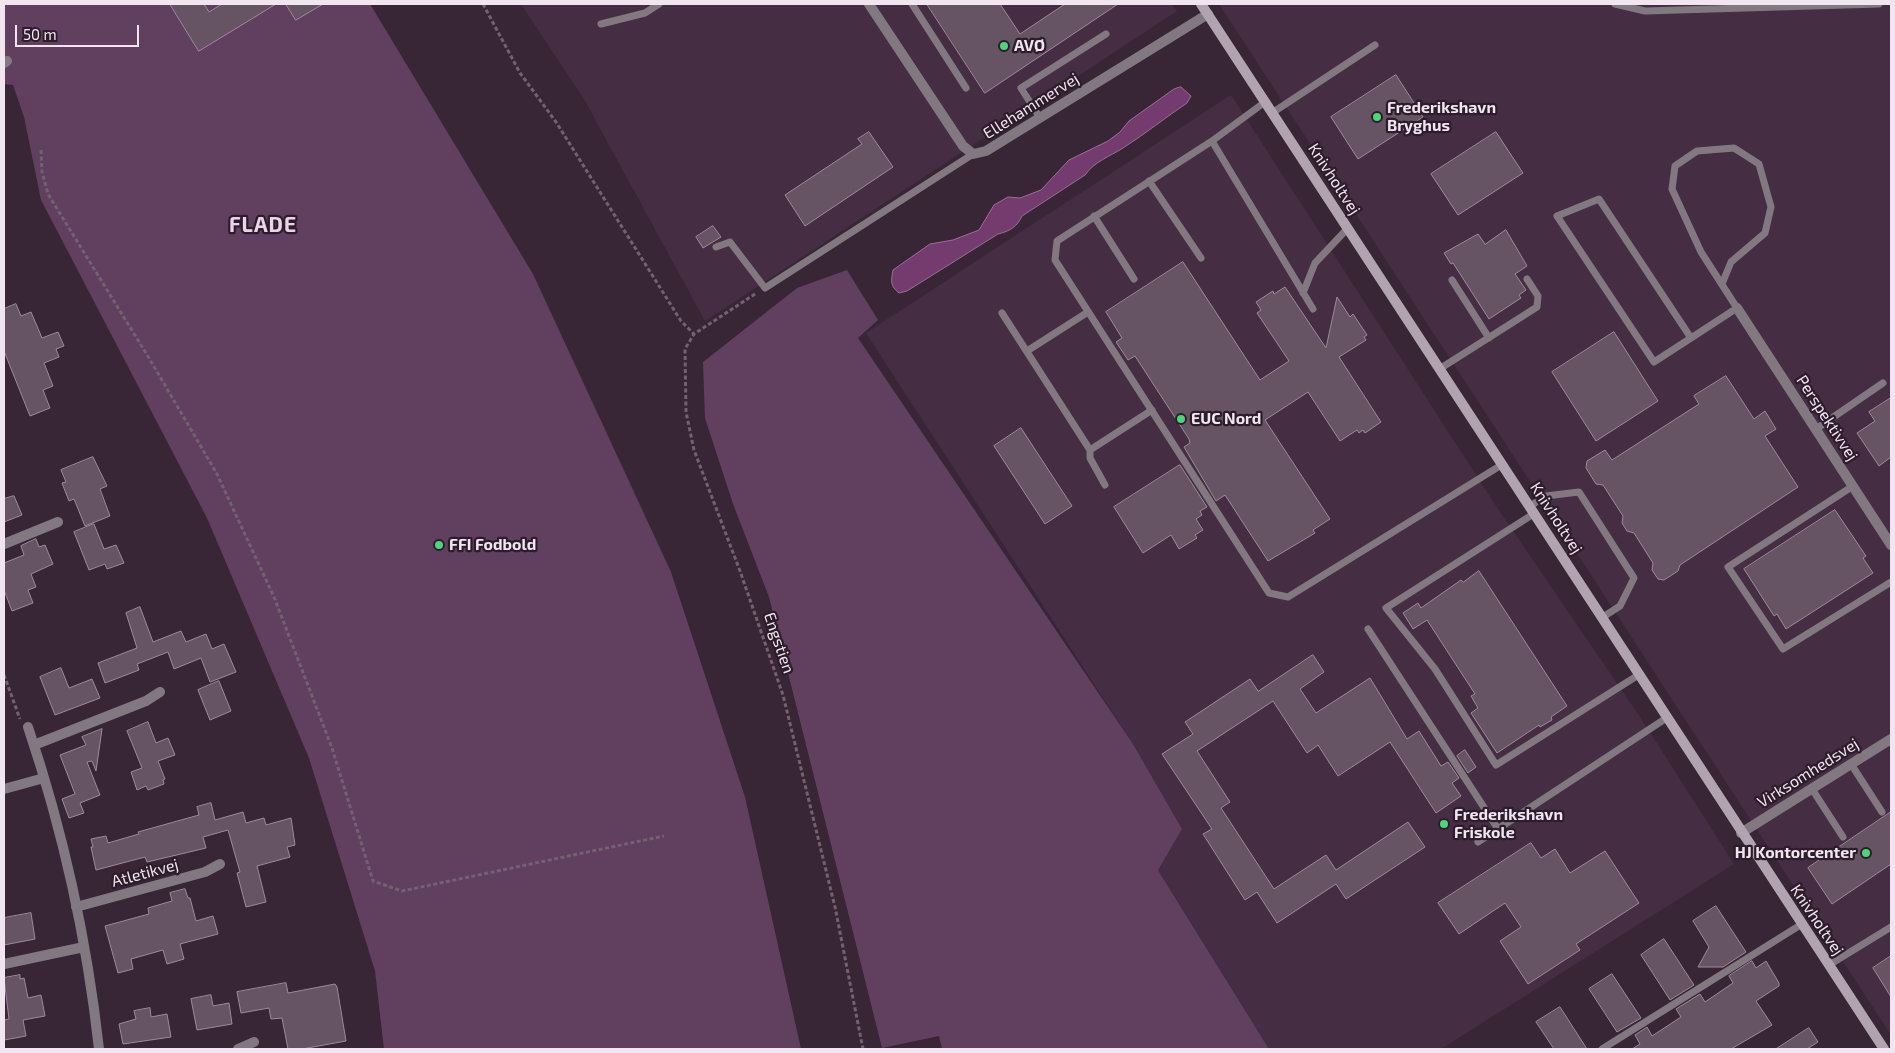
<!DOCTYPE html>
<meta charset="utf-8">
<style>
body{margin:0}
#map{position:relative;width:1895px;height:1053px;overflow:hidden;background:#382636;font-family:"Exo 2",sans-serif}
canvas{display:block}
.frame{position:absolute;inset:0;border:5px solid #f1e5ef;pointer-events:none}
.scale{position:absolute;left:15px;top:25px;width:124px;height:22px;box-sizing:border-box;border:2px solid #f1e5ef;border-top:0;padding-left:6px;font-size:15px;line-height:18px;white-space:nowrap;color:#f1e5ef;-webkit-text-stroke:4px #2d1d2c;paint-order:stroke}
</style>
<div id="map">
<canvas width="1895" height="1053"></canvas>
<div class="frame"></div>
<div class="scale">50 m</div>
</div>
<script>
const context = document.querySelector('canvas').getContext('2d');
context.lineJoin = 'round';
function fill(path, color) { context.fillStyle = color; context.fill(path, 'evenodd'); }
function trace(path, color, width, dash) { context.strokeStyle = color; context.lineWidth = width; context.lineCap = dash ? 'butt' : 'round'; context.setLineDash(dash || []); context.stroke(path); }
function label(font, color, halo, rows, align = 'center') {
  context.font = font + ' "Exo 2",sans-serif'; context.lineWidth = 4.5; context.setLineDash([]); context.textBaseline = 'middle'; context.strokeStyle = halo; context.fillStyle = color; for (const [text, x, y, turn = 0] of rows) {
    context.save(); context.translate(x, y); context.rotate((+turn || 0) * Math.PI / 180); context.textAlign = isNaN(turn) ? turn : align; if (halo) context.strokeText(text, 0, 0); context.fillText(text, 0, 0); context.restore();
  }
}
const built = new Path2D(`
 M521 4H1172L1177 11 705 321 584 99Z
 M1219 4H1891V1035L1780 865Z
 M1231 95 1496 506 1644 723 1734 864 1441 1049H1269L1158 869 1182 829 1133 744 866 333Z`);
const green = new Path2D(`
 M4 4H370L533 274 671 572 745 797 801 1049H384L375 971 309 758 207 518 41 200 24 117 13 85 4 84Z
 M847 270 878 320 858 338 1133 744 1182 829 1158 870 1269 1049H942L939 1036 882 1048 769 597 733 504 705 418 703 362 797 288Z`);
const water = new Path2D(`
 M1181 87 1191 96 1187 103C1166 117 1145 134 1123 148 1109 157 1095 161 1085 175L1022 216C1017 227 1010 231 998 234L907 291 899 293C890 286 891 281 893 270L930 244 953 240 979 230 994 205 1008 197 1020 198 1041 190 1069 160 1108 141 1120 132 1129 121 1174 89Z`);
const building = new Path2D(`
 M170 4H204L209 12 222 4H276L199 51Z
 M286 4H323L296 20Z
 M927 4H1000L1020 34 1065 4H1118L985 93Z
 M1396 75 1423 117 1358 159 1331 117Z
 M869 132 893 167 805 226 785 195 862 144 858 139Z
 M1496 132 1523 173 1458 215 1431 174Z
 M713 226 721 237 703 248 696 237Z
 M1506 230 1527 266 1515 274 1526 290 1519 295 1521 298 1489 319 1453 263 1451 264 1444 253 1478 234 1485 244Z
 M1183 262 1260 380 1289 361 1257 313 1261 310 1256 302 1273 291 1274 294 1285 287 1326 348 1337 297 1350 317 1353 314 1367 335 1364 337 1366 340 1339 357 1381 422 1365 433 1363 430 1359 433 1357 430 1340 441 1308 392 1265 420 1330 519 1313 530 1315 533 1268 561 1225 495 1216 501 1184 447 1190 443 1189 439 1135 356 1128 360 1116 342 1122 338 1106 312Z
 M16 304 21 316 31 312 42 338 58 332 64 346 56 349 59 357 44 363 53 386 43 390 50 408 30 416 4 351V309Z
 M1614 332 1658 401 1596 441 1552 372Z
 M1726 376 1754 419 1765 411 1776 429 1765 436 1798 487 1680 565 1678 571 1664 580 1658 579 1652 570 1653 563 1634 533 1627 531 1622 523 1623 516 1603 485 1596 484 1586 468 1587 461 1605 450 1612 460 1699 404 1694 396Z
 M1891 398V457L1879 466 1857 433 1875 421 1869 412Z
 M1021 428 1072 506 1045 524 994 446Z
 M93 457 107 486 100 489 110 516 85 526 74 499 69 501 62 483 66 482 61 470Z
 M1180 465 1207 507 1200 511 1202 515 1196 519 1203 530 1195 535 1197 538 1179 549 1171 535 1143 553 1114 507Z
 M14 496 22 515 4 522V499Z
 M1835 510 1866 556 1863 558 1873 573 1786 629 1777 614 1774 616 1744 569Z
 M94 524 104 549 116 545 124 563 107 569 105 564 89 570 74 532Z
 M36 539 39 547 45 545 53 564 31 574 36 587 28 590 33 603 12 611 4 590V563L24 555 21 546Z
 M1479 571 1567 706 1551 717 1552 720 1540 727 1539 725 1497 753 1471 713 1478 708 1471 696 1475 694 1427 620 1413 629 1403 613 1418 603 1421 608 1461 580 1463 582Z
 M140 607 153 642 181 631 186 642 206 634 212 649 224 644 236 672 210 682 201 658 174 669 168 652 137 664 139 670 105 683 98 663 137 648 126 613Z
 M1313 655 1324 672 1300 689 1316 713 1370 678 1407 739 1419 731 1441 766 1448 762 1459 778 1452 783 1461 796 1436 813 1390 742 1338 776 1318 745 1307 753 1273 701 1197 751 1230 802 1221 808 1274 889 1326 855 1336 870 1408 822 1425 847 1346 899 1336 884 1277 923 1257 892 1245 900 1203 834 1212 829 1162 754 1193 734 1185 722 1250 679 1258 691Z
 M61 668 69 688 92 679 100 698 55 715 40 677Z
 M219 681 231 711 210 720 198 690Z
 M148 722 156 743 168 738 175 755 158 761 165 779 163 780 164 784 148 790 146 786 137 790 131 772 142 768 127 731Z
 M102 729 96 771 92 761 87 762 100 795 80 803 84 813 69 818 62 799 75 794 60 755 86 745 82 737Z
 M1465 750 1476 767 1468 773 1457 756Z
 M211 803 215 820 243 812 246 823 264 818 266 825 291 818 295 845 287 847 290 857 257 866 266 902 246 907 237 873 240 872 228 830 203 837 206 848 147 862 145 857 96 870 91 847H93L91 839 106 836 108 843 139 834 138 832 199 815 197 807Z
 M1891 812V864L1832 904 1808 868Z
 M1531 843 1541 858 1555 849 1570 873 1605 851 1639 903 1576 944 1580 950 1528 984 1500 941 1521 927 1505 903 1459 934 1438 903Z
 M185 889 188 898H190L196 921 213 916 218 934 180 944 184 959 167 964 163 950 131 959 133 969 118 973 105 926 149 914 148 908 172 901 170 893Z
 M1716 906 1746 952 1723 967H1698L1709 947 1693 921Z
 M31 913 35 939 4 945V918Z
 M1664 939 1694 985 1670 1000 1641 955Z
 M1891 956V997L1873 968Z
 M1752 961 1756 968 1766 961 1779 983V986L1756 1001 1772 1025 1731 1049H1632L1640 1044 1635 1035 1647 1027 1652 1036 1681 1017 1676 1009 1700 994 1705 1002 1733 983 1729 976Z
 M1612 974 1641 1018 1617 1032 1589 989Z
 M20 975V979L24 978 28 998 41 995 45 1016 23 1020 26 1036 4 1040V1020L9 1019 4 978Z
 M286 983 288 993 335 984 337 987 346 1041 302 1049H288L282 1018 271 1019 269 1008 241 1013 237 992Z
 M211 995 213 1006 229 1003 232 1024 197 1030 191 999Z
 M1560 1007 1587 1049H1554L1536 1022Z
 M150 1008 151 1017 167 1014 171 1037 123 1044 119 1024 136 1019 134 1011Z
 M1809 1028 1818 1042 1807 1049H1776Z`);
const path = new Path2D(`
 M483 4 520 73 556 122 681 321 694 334
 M41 150 42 172 48 194 149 358 217 474 274 597 332 748 373 881 402 891 664 836
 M755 294 694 334 685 349 686 412 694 450 740 571 783 695 835 907 863 1049
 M4 675 20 719`);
const lane = new Path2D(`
 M912 4 966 88
 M1615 4 1645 11 1879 4
 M601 24 645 13 659 4
 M1265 102 1212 141 1057 241 1055 260 1269 593 1288 597 1503 464
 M1272 113 1375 45
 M1040 118 1021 88 1106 34
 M1212 141 1313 309
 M1149 181 1201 258
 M1094 216 1134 279
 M716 247 730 242 765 288 973 154
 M1452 280 1489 338
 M1303 293 1315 263 1348 228
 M1002 313 1090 450V458L1105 485
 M1691 338 1654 362 1557 216 1599 199 1691 338 1737 308 1701 252 1672 189 1675 166 1697 151 1734 148 1759 164 1771 207 1765 233 1731 262 1722 284
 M1027 351 1088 312
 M1441 368 1537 307 1538 296 1527 279
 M1816 429 1883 383
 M1090 450 1152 410
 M1853 486 1728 567 1783 649 1891 582
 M1530 506 1546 496 1579 492 1634 578 1620 606 1603 617
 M1535 513 1386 608 1435 669 1496 765 1640 674
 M1368 629 1498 829
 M1851 764 1882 812
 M1812 789 1843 837
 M1478 842 1668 717
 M1829 965 1891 927
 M1602 1049 1802 924`);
const street = new Path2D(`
 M869 4 963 146 973 154 986 151 1208 14
 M4 63 7 61
 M1737 308 1891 545
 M4 544 58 522
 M28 727C63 831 87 940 99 1049
 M34 745 146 701 160 692
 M4 789 44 778
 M1741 833 1891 739
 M76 907 205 872 220 864
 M4 964 84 947
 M238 1049 254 1042`);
const secondary = new Path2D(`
 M1201 4 1884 1049`);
const markers = [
 [1004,46,5,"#4bd677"],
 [1377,117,5,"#4bd677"],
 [1181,419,5,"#4bd677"],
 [439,545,5,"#4bd677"],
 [1444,824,5,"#4bd677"],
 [1866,853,5,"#4bd677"]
];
const poiNames = [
 ["AVØ",1014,46],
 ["Frederikshavn",1387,108],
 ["Bryghus",1387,126],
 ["EUC Nord",1191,419],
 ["FFI Fodbold",449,545],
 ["Frederikshavn",1454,815],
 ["Friskole",1454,833],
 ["HJ Kontorcenter",1856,853,"right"]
];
const streetNames = [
 ["Ellehammervej",1031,106,-32],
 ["Knivholtvej",1334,179,57],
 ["Perspektivvej",1827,418,57],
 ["Knivholtvej",1556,518,57],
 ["Engstien",779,643,71],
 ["Virksomhedsvej",1808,773,-32],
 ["Atletikvej",145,873,-15],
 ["Knivholtvej",1817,920,56]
];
const districtNames = [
 ["FLADE",263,225]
];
fill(built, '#452e43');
fill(green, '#613f5e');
fill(water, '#743b6f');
trace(water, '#9a6e95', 1);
fill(building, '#665364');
trace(building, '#9f899c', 1);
trace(path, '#726270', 3, [4, 2.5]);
trace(lane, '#827880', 7);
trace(street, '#827880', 10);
trace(secondary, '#b2a3b0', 10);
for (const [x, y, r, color] of markers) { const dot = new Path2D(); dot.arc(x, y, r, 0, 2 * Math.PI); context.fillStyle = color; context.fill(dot); trace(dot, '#2d1d2c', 2); }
label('bold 16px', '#f1e5ef', '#2d1d2c', poiNames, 'left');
label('16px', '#f1e5ef', '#2d1d2c', streetNames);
context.letterSpacing = '1px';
label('bold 21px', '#ebd4e8', '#2d1d2c', districtNames);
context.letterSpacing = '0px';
</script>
